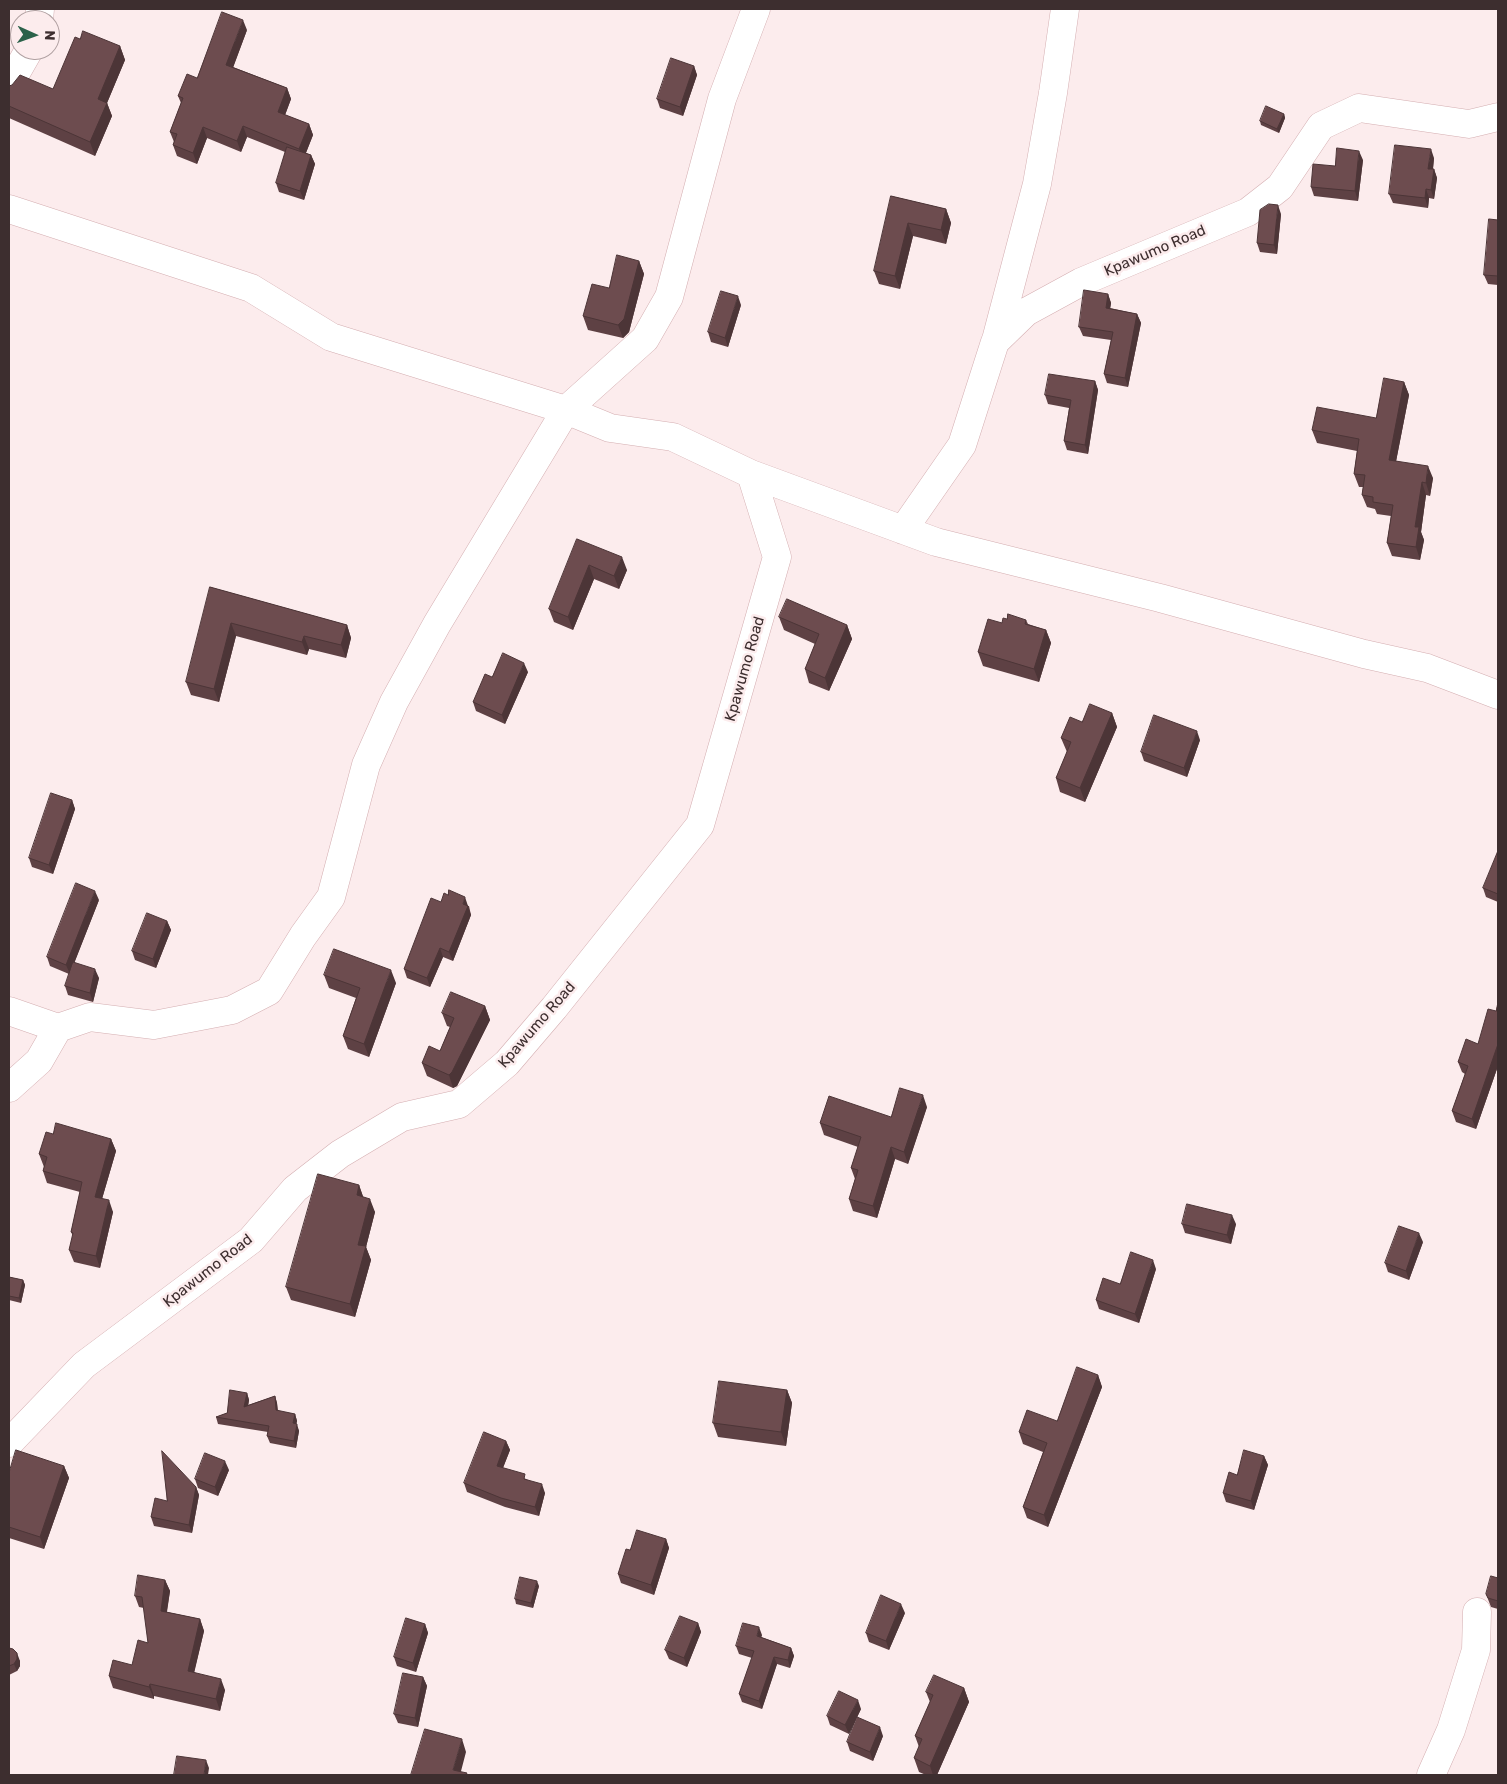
<!DOCTYPE html>
<style>
body{margin:0}
#map{position:relative;width:1507px;height:1784px;overflow:hidden;background:#fceced;font-family:Rubik,sans-serif}
canvas{display:block}
.frame{position:absolute;inset:0;border:10px solid #3d2e2f;pointer-events:none}
.north{position:absolute;left:10px;top:10px;width:50px;height:50px;box-sizing:border-box;background:#fceced;border:1px solid #b0a0a1;border-radius:50%;rotate:92deg;font-size:14px;font-weight:700;line-height:20px;text-align:center;color:#3d2e2f}
.north::after{content:'';display:block;margin:auto;width:18px;height:22px;background:#2b624a;clip-path:polygon(50% 0,100% 100%,50% 72%,0 100%)}
</style>
<div id="map">
<canvas width="1507" height="1784"></canvas>
<div class="frame"></div>
<div class="north">N</div>
</div>
<script>
const context = document.querySelector('canvas').getContext('2d');
context.lineJoin = 'round';
function trace(path, color, width, dash) { context.strokeStyle = color; context.lineWidth = width; context.lineCap = dash ? 'butt' : 'round'; context.setLineDash(dash || []); context.stroke(path); }
function fill(path, color) { context.fillStyle = color; context.fill(path, 'evenodd'); }
function label(font, color, halo, rows, align = 'center') {
  context.font = font + ' Rubik,sans-serif'; context.lineWidth = 5; context.setLineDash([]); context.textBaseline = 'middle'; context.strokeStyle = halo; context.fillStyle = color; for (const [text, x, y, turn = 0] of rows) {
    context.save(); context.translate(x, y); context.rotate((+turn || 0) * Math.PI / 180); context.textAlign = isNaN(turn) ? turn : align; if (halo) context.strokeText(text, 0, 0); context.fillText(text, 0, 0); context.restore();
  }
}
const minor = new Path2D(`
 M39 20 40 9
 M9 85 29 50
 M9 209 251 288 331 337 566 410 610 428 673 437 751 474 936 542 1160 598 1364 654 1427 668 1498 695
 M996 340 1037 184 1053 93 1065 9
 M903 530 962 445 995 342 1026 312 1081 282 1248 212 1280 187 1321 126 1359 108 1469 124 1498 117
 M9 1011 58 1028
 M9 1088 39 1061 58 1028 90 1017 154 1025 232 1010 269 991 303 936 331 897 366 765 394 702 437 624 566 410 645 339 669 297 722 99 756 9
 M9 1443 84 1365 251 1240 295 1189 340 1154 402 1117 459 1104 507 1063 554 1008 700 825 777 557 751 474
 M1431 1775 1451 1730 1476 1650 1477 1612`);
const wall = new Path2D(`
 M247 30 233 67 287 88 291 99 285 115 309 124 313 135 306 153 311 155 315 164 304 200 279 192 276 183 285 152 247 137 241 152 207 138 197 164 177 156 173 145 174 142 170 132 181 103 178 96Z
 M80 39 120 46 125 60 107 103 112 116 95 156 9 118V86L53 89Z
 M694 66 697 75 683 116 660 108 657 99Z
 M1284 114 1285 118 1279 133 1261 125 1260 121Z
 M1434 158 1433 169H1434L1437 178 1434 199 1429 198 1428 208 1393 203 1389 194Z
 M1363 160 1358 201 1314 196 1311 187 1335 166Z
 M891 196 946 209 951 223 946 244 913 236 900 289 879 284 874 271Z
 M1281 214 1277 254 1260 252 1257 243Z
 M1498 220V285L1488 284 1484 275Z
 M639 261 644 274 629 332 623 338 588 330 583 316 609 288Z
 M1108 294 1111 303 1110 308 1137 314 1141 323 1128 387 1107 383 1104 374 1111 340 1083 336 1079 327Z
 M741 305 728 347 711 342 708 332Z
 M1095 381 1098 390 1088 454 1067 450 1064 441 1069 408 1048 404 1045 395Z
 M1404 382 1409 395 1396 461 1433 478 1430 496 1426 495 1421 532 1424 540 1420 560 1392 556 1387 543 1391 516 1377 514 1375 509 1367 507 1362 495 1363 487H1359L1354 474 1357 451 1317 443 1312 430 1376 418Z
 M577 539 627 570 619 589 594 579 573 630 554 622 549 609Z
 M210 587 347 625 351 638 346 658 309 649 307 655 236 636 219 702 191 695 186 682Z
 M779 617 847 625 852 639 829 691 809 683 805 669 815 644 784 630Z
 M1007 619 1026 620 1028 624 1046 630 1051 643 1039 682 983 666 978 652 1002 623Z
 M528 672 505 724 476 711 473 702 492 677Z
 M1112 713 1117 727 1085 802 1060 792 1056 778 1067 752 1061 738 1082 722Z
 M1200 740 1187 777 1144 761 1141 752Z
 M72 800 75 809 53 874 32 867 29 858Z
 M1498 851V902L1486 897 1483 888Z
 M99 900 74 963 99 978 93 1002 68 995 65 986 69 974 50 966 47 957Z
 M441 902 469 906 471 915 453 961 443 957 430 987 407 978 404 969Z
 M167 921 171 930 156 968 135 960 132 951Z
 M324 975 396 983 369 1057 348 1049 343 1036 356 998 329 988Z
 M1498 1002V1066L1476 1129 1456 1122 1452 1111 1465 1074 1462 1072 1458 1062 1478 1044 1496 1011Z
 M485 1006 490 1020 457 1086 453 1088 427 1076 422 1063 440 1051 450 1027 447 1026 442 1013Z
 M927 1107 908 1164 895 1159 877 1218 853 1211 849 1199 855 1179 851 1168 858 1147 824 1135 820 1123 891 1117Z
 M53 1134 111 1139 116 1151 102 1199 113 1212 100 1268 74 1262 69 1250 73 1236 71 1232 80 1192 47 1183 43 1171 44 1167 39 1154Z
 M359 1185 363 1197 375 1212 366 1247 371 1260 355 1317 291 1300 286 1287Z
 M1182 1224H1236L1231 1244 1185 1233Z
 M1423 1242 1409 1280 1388 1272 1385 1263Z
 M1156 1269 1139 1323 1099 1309 1096 1300 1120 1284Z
 M9 1277 23 1280 25 1285 21 1303 9 1300Z
 M1098 1375 1102 1387 1048 1527 1027 1518 1023 1507 1043 1452 1023 1444 1019 1432 1057 1421Z
 M787 1390 792 1403 786 1446 718 1437 713 1423Z
 M247 1393 249 1400 248 1405 275 1396 277 1403 278 1411 295 1414 297 1421 296 1424 299 1431 296 1448 270 1443 267 1436 268 1432 218 1424 216 1417 227 1413Z
 M506 1441 510 1450 503 1468 528 1480 545 1493 539 1516 505 1507 467 1492 464 1483Z
 M1264 1456 1268 1465 1254 1510 1226 1502 1223 1493 1237 1475Z
 M64 1466 69 1478 44 1549 9 1538V1473Z
 M229 1470 218 1496 198 1488 195 1479Z
 M196 1487 199 1495 192 1533 154 1526 151 1517 167 1501Z
 M666 1539 669 1548 654 1595 621 1583 618 1574 630 1550Z
 M1498 1578V1609L1491 1607 1486 1594Z
 M165 1580 170 1591 167 1612 200 1619 204 1631 194 1672 225 1690 220 1711 154 1696V1699L113 1688 109 1676 132 1665 148 1643 144 1608 139 1607 135 1596Z
 M539 1586 533 1608 516 1604 515 1599Z
 M905 1613 889 1650 869 1642 866 1633Z
 M698 1623 701 1632 687 1667 669 1659 665 1650Z
 M425 1624 428 1633 416 1672 397 1666 394 1657Z
 M762 1635 761 1637 791 1648 794 1656 790 1668 777 1664 762 1709 742 1702 739 1694 752 1658 739 1654 736 1646Z
 M9 1648 20 1661V1666L17 1671 9 1675Z
 M423 1677 427 1686 418 1727 398 1723 394 1714Z
 M964 1688 969 1702 937 1775H926L919 1772 914 1758 919 1747 915 1736 930 1702 926 1692Z
 M861 1709 849 1734 830 1725 827 1716Z
 M883 1736 873 1761 850 1751 847 1742Z`);
const shadedWall = new Path2D(`
 M243 20 247 30 230 76 226 65Z
 M120 46 125 60 107 103 112 116 95 156 90 142 98 99Z
 M694 66 697 75 683 116 680 107Z
 M287 88 291 99 282 123 278 112Z
 M1284 114 1285 118 1279 133 1277 129Z
 M309 124 313 135 303 160 299 149Z
 M243 126 247 137 241 152 237 141Z
 M203 127 207 138 197 164 193 153Z
 M1431 149 1434 158 1432 178 1428 169Z
 M1359 151 1363 160 1358 201 1355 191Z
 M311 155 315 164 304 200 300 191Z
 M1434 169 1437 178 1434 199 1431 190Z
 M1426 189 1429 198 1428 208 1425 198Z
 M1278 205 1281 214 1277 254 1274 245Z
 M946 209 951 223 946 244 941 230Z
 M908 223 913 236 900 289 895 276Z
 M639 261 644 274 629 332 623 338 618 325Z
 M1108 294 1111 303 1109 317 1106 308Z
 M738 296 741 305 728 347 725 338Z
 M1137 314 1141 323 1128 387 1125 378Z
 M1095 381 1098 390 1088 454 1085 445Z
 M1404 382 1409 395 1394 472 1389 460Z
 M1428 466 1433 478 1430 496 1426 483Z
 M1422 482 1426 495 1421 532 1424 540 1420 560 1416 547 1415 527Z
 M622 557 627 570 619 589 614 576Z
 M589 565 594 579 573 630 568 617Z
 M231 623 236 636 219 702 214 689Z
 M347 625 351 638 346 658 341 645Z
 M847 625 852 639 829 691 825 678Z
 M1046 630 1051 643 1039 682 1034 669Z
 M304 636 309 649 307 655 302 642Z
 M524 663 528 672 505 724 502 715Z
 M1112 713 1117 727 1085 802 1080 788Z
 M1197 731 1200 740 1187 777 1184 768Z
 M72 800 75 809 53 874 49 865Z
 M95 891 99 900 70 974 66 965Z
 M465 897 471 915 453 961 449 952Z
 M167 921 171 930 156 968 153 959Z
 M440 948 443 957 430 987 427 978Z
 M95 969 99 978 93 1002 90 993Z
 M391 970 396 983 369 1057 364 1044Z
 M485 1006 490 1020 457 1086 453 1088 449 1075Z
 M1498 1044V1066L1476 1129 1472 1119Z
 M923 1095 927 1107 908 1164 904 1152Z
 M111 1139 116 1151 99 1209 95 1197Z
 M891 1147 895 1159 877 1218 873 1206Z
 M359 1185 364 1199 357 1195Z
 M370 1199 375 1212 366 1247 371 1260 355 1317 350 1304 358 1245Z
 M109 1200 113 1212 100 1268 96 1256Z
 M1232 1215 1236 1224 1231 1244 1227 1235Z
 M1419 1233 1423 1242 1409 1280 1406 1271Z
 M1153 1260 1156 1269 1139 1323 1135 1314Z
 M23 1280 25 1285 21 1303 19 1298Z
 M1098 1375 1102 1387 1048 1527 1044 1515Z
 M787 1390 792 1403 786 1446 781 1432Z
 M247 1393 249 1400 247 1414 244 1407Z
 M275 1396 277 1403 278 1417 276 1410Z
 M295 1414 297 1421 295 1430 293 1423Z
 M297 1424 299 1431 296 1448 294 1441Z
 M506 1441 510 1450 500 1475 497 1466Z
 M1264 1456 1268 1465 1254 1510 1251 1501Z
 M225 1461 229 1470 218 1496 215 1487Z
 M64 1466 69 1478 44 1549 40 1537Z
 M542 1484 545 1493 539 1516 535 1507Z
 M196 1487 199 1495 192 1533 189 1525Z
 M666 1539 669 1548 654 1595 651 1585Z
 M165 1580 170 1591 165 1622 161 1611Z
 M537 1581 539 1586 533 1608 531 1603Z
 M901 1604 905 1613 889 1650 886 1641Z
 M200 1619 204 1631 192 1682 188 1671Z
 M698 1623 701 1632 687 1667 684 1658Z
 M425 1624 428 1633 416 1672 413 1663Z
 M759 1627 762 1635 759 1644 757 1636Z
 M791 1648 794 1656 790 1668 788 1660Z
 M17 1653 20 1661V1666L17 1671 14 1664Z
 M774 1657 777 1664 762 1709 759 1701Z
 M423 1677 427 1686 418 1727 415 1718Z
 M221 1679 225 1690 220 1711 216 1699Z
 M150 1684 154 1696V1699L149 1687Z
 M964 1688 969 1702 937 1775H933L930 1766Z
 M858 1700 861 1709 849 1734 845 1725Z
 M880 1727 883 1736 873 1761 870 1752Z
 M462 1739 466 1752 460 1775 453 1770Z
 M206 1760 209 1768 208 1775H204Z`);
const building = new Path2D(`
 M222 12 243 20 226 65 287 88 278 112 309 124 299 149 243 126 237 141 203 127 193 153 173 145 177 134 170 132 183 98 178 96 187 74 197 78Z
 M83 31 120 46 98 99 107 103 90 142 9 106V86L12 85 20 75 53 89 75 37 80 39Z
 M671 58 694 66 680 107 657 99Z
 M1266 106 1284 114 1277 129 1260 121Z
 M1395 145 1431 149 1428 169H1434L1431 190 1426 189 1425 198 1389 194Z
 M287 147 311 155 300 191 276 183Z
 M1337 148 1359 151 1355 191 1311 187 1313 164 1335 166Z
 M891 196 946 209 941 230 908 223 895 276 874 271Z
 M1269 204 1278 205 1274 245 1257 243 1260 210Z
 M1489 219 1498 220V276L1484 275Z
 M617 255 639 261 624 319 618 325 583 316 592 284 609 288Z
 M1084 290 1108 294 1106 308 1137 314 1125 378 1104 374 1113 332 1079 327Z
 M721 291 738 296 725 338 708 332Z
 M1049 374 1095 381 1085 445 1064 441 1071 400 1045 395Z
 M1384 378 1404 382 1389 460 1428 466 1426 483 1422 482 1415 527H1419L1416 547 1387 543 1393 505 1373 502V497L1362 495 1365 475 1354 474 1359 439 1312 430 1317 407 1376 418Z
 M577 539 622 557 614 576 589 565 568 617 549 609Z
 M210 587 347 625 341 645 304 636 302 642 231 623 214 689 186 682Z
 M787 599 847 625 825 678 805 669 819 634 779 617Z
 M1008 614 1026 620 1025 624 1046 630 1034 669 978 652 988 619 1002 623 1003 618 1007 619Z
 M503 653 524 663 502 715 473 702 485 674 492 677Z
 M1090 704 1112 713 1080 788 1056 778 1071 742 1061 738 1070 717 1082 722Z
 M1154 715 1197 731 1184 768 1141 752Z
 M51 793 72 800 49 865 29 858Z
 M1498 851V894L1483 888Z
 M76 883 95 891 66 965 47 957Z
 M449 890 465 897 463 904 468 906 449 952 440 948 427 978 404 969 431 898 441 902 444 893 448 895Z
 M147 913 167 921 153 959 132 951Z
 M334 949 391 970 364 1044 343 1036 360 988 324 975Z
 M73 962 95 969 90 993 65 986Z
 M451 992 485 1006 452 1072 449 1075 422 1063 429 1046 440 1051 454 1018 442 1013Z
 M1498 1002V1044L1472 1119 1452 1111 1468 1066 1458 1062 1466 1039 1478 1044 1488 1009 1496 1011Z
 M900 1088 923 1095 904 1152 891 1147 873 1206 849 1199 858 1170 851 1168 861 1137 820 1123 829 1096 891 1117Z
 M56 1123 111 1139 95 1197 109 1200 96 1256 69 1250 73 1233 71 1232 82 1182 43 1171 47 1157 39 1154 46 1132 53 1134Z
 M318 1174 359 1185 357 1195 370 1199 358 1245 366 1246 350 1304 286 1287Z
 M1187 1204 1232 1215 1227 1235 1182 1224Z
 M1399 1226 1419 1233 1406 1271 1385 1263Z
 M1131 1252 1153 1260 1135 1314 1096 1300 1103 1278 1120 1284Z
 M9 1277 23 1280 19 1298 9 1296Z
 M1077 1367 1098 1375 1044 1515 1023 1507 1047 1443 1019 1432 1027 1410 1057 1421Z
 M719 1381 787 1390 781 1432 713 1423Z
 M230 1390 247 1393 244 1407 275 1396 276 1410 295 1414 293 1423 297 1424 294 1441 267 1436 269 1426 216 1417 227 1413Z
 M484 1432 506 1441 497 1466 525 1474 524 1479 542 1484 535 1507 501 1498 464 1483Z
 M16 1450 64 1466 40 1537 9 1527V1473Z
 M1244 1450 1264 1456 1251 1501 1223 1493 1229 1472 1237 1475Z
 M162 1451 196 1487 189 1525 151 1517 155 1498 167 1501Z
 M205 1453 225 1461 215 1487 195 1479Z
 M637 1530 666 1539 651 1585 618 1574 626 1549 630 1550Z
 M138 1575 165 1580 161 1611 200 1619 188 1671 221 1679 216 1699 150 1684 149 1687 109 1676 113 1660 132 1665 138 1640 148 1643 142 1597 135 1596Z
 M1491 1576 1498 1578V1601L1488 1598 1486 1594Z
 M520 1577 537 1581 531 1603 515 1599Z
 M881 1595 901 1604 886 1641 866 1633Z
 M680 1616 698 1623 684 1658 665 1650Z
 M406 1618 425 1624 413 1663 394 1657Z
 M743 1623 759 1627 757 1636 791 1648 788 1660 774 1657 759 1701 739 1694 754 1651 736 1646Z
 M9 1648 13 1649 17 1653V1659L14 1664 9 1666Z
 M403 1673 423 1677 415 1718 394 1714Z
 M934 1675 964 1688 930 1766 914 1758 922 1739 915 1736 933 1695 926 1692Z
 M839 1691 858 1700 845 1725 827 1716Z
 M857 1717 880 1727 870 1752 847 1742Z
 M425 1729 462 1739 453 1770 467 1773 466 1775H411Z
 M177 1756 206 1760 204 1775H174Z`);
const streetNames = [
 ["Kpawumo Road",1155,251,-23],
 ["Kpawumo Road",745,669,-74],
 ["Kpawumo Road",537,1025,-49],
 ["Kpawumo Road",208,1271,-38]
];
trace(minor, '#d4aeb1', 29);
trace(minor, '#fff', 28);
fill(wall, '#5e4144');
fill(shadedWall, '#4c3537');
fill(building, '#6d4c4f');
trace(building, '#4c3537', 1);
label('15px', '#3d2e2f', '#fceced', streetNames);
</script>
